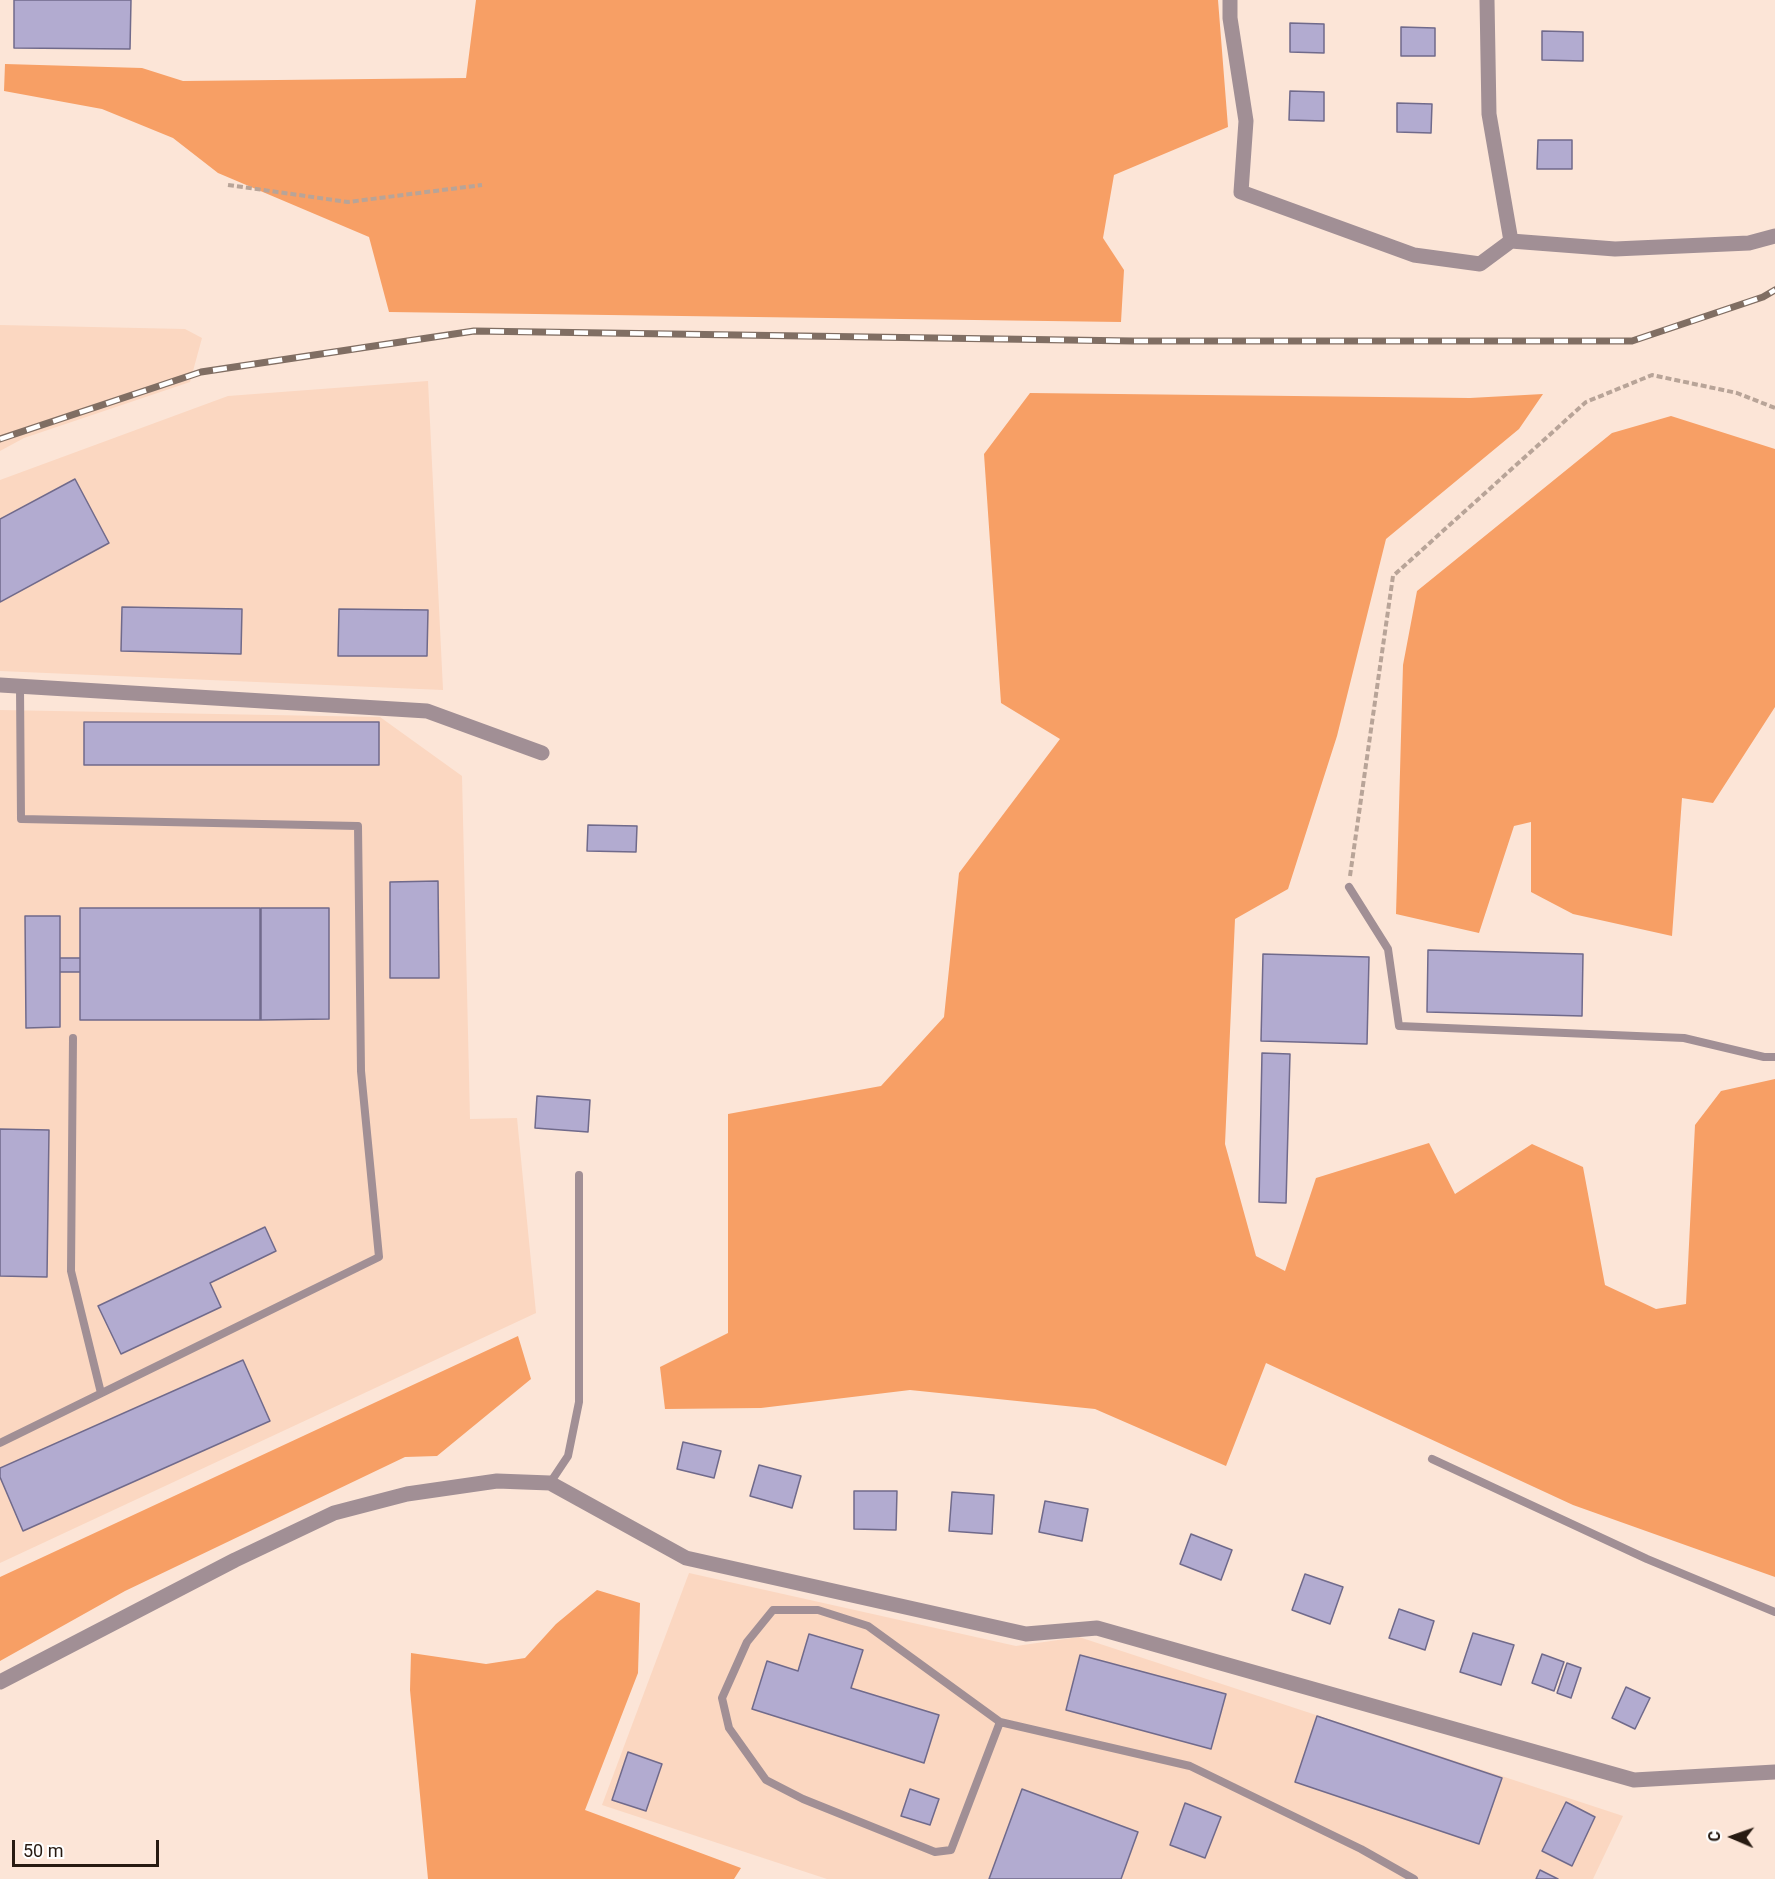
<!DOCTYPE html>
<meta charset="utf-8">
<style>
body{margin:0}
#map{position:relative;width:1775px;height:1879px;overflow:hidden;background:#fce5d7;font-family:Roboto,sans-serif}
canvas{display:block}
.north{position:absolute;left:1703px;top:1807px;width:60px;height:60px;-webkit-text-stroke:4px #fff;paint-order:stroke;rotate:272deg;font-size:16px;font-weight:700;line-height:24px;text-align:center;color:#271a11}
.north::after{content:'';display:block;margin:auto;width:21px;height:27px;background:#271a11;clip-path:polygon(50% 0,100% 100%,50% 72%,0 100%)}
.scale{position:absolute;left:12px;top:1840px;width:147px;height:27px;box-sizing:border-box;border:3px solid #271a11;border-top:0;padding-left:8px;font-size:18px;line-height:21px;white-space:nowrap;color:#271a11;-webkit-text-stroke:4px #fff;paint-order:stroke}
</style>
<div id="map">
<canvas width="1775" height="1879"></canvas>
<div class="north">С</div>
<div class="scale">50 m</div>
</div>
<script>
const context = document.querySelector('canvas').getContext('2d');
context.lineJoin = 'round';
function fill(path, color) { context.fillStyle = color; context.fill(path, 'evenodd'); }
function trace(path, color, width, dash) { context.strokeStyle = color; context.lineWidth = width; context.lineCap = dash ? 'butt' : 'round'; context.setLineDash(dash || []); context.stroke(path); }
const built = new Path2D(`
 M0 325 185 329 202 338 190 382 24 438 0 451Z
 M428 381 443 690 0 671V480L228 396Z
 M0 710 380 717 462 776 470 1119 517 1118 536 1313 0 1563Z
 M689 1573 1016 1646 1079 1637 1623 1816 1593 1879H827L602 1805Z`);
const forest = new Path2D(`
 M476 0H1218L1228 127 1114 175 1103 238 1124 270 1121 322 389 312 369 237 218 173 173 138 102 109 4 91 5 64 142 68 183 81 466 78Z
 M1030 393 1470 398 1543 394 1519 429 1386 539 1337 736 1288 889 1235 919 1225 1144 1256 1256 1285 1271 1316 1178 1429 1143 1455 1194 1532 1144 1583 1167 1605 1285 1656 1309 1686 1304 1695 1125 1721 1091 1775 1079V1577L1573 1505 1266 1363 1226 1466 1095 1409 910 1390 761 1408 665 1409 660 1367 728 1333V1114L881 1086 944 1017 959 873 1060 739 1001 703 984 454Z
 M1671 416 1775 449V707L1713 803 1682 798 1672 936 1573 914 1531 892V822L1514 826 1479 933 1396 914 1403 665 1417 591 1612 433Z
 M518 1336 531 1379 437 1456 405 1457 125 1591 0 1661V1577Z
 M597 1590 640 1603 638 1673 585 1810 741 1868 734 1879H428L410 1690 411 1653 486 1664 525 1658 556 1624Z`);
const building = new Path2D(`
 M14 0H131L130 49 14 48Z
 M1290 23 1324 24V53L1290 52Z
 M1401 27 1435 28V56H1401Z
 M1542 31 1583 32V61L1542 60Z
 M1290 91 1324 92V121L1289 120Z
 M1397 103 1432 104 1431 133 1397 132Z
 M1538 140H1572V169H1537Z
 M75 479 109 543 0 602V519Z
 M122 607 242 609 241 654 121 651Z
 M339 609 428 610 427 656H338Z
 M84 722H379V765H84Z
 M588 825 637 826 636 852 587 851Z
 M438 881 439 978H390V882Z
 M80 908H260V1020H80Z
 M261 908H329V1019L261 1020Z
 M25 916H60V1027L26 1028Z
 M1428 950 1583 954 1582 1016 1427 1012Z
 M1263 954 1369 957 1367 1044 1261 1041Z
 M60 958H80V972H60Z
 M1262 1053 1290 1054 1286 1203 1259 1202Z
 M537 1096 590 1100 588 1132 535 1128Z
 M0 1129 49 1130 47 1277 0 1276Z
 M265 1227 276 1251 210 1283 221 1307 121 1354 98 1306Z
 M243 1360 270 1421 23 1531 0 1477V1468Z
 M683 1442 721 1451 714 1478 677 1469Z
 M759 1465 801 1476 792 1508 750 1496Z
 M854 1491H897L896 1530 854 1529Z
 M952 1492 994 1495 992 1534 949 1531Z
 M1045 1501 1088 1509 1082 1541 1039 1532Z
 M1191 1534 1232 1550 1221 1580 1180 1564Z
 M1305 1574 1343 1587 1330 1624 1292 1610Z
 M1399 1609 1434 1621 1425 1650 1389 1638Z
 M1473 1633 1514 1645 1501 1685 1460 1672Z
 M809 1634 863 1650 851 1688 939 1715 924 1763 752 1709 767 1661 798 1671Z
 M1542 1654 1564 1662 1554 1691 1532 1683Z
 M1080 1655 1226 1694 1211 1749 1066 1710Z
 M1567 1663 1581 1668 1571 1698 1557 1693Z
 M1626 1687 1650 1698 1635 1729 1612 1718Z
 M1317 1716 1502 1778 1479 1844 1295 1782Z
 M628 1752 662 1764 646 1811 612 1800Z
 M910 1789 939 1799 930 1825 901 1816Z
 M1022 1789 1138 1832 1121 1879H989Z
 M1566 1802 1595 1817 1572 1866 1542 1851Z
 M1185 1803 1221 1817 1205 1858 1170 1845Z
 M1540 1870 1558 1879H1536Z`);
const path = new Path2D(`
 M228 185 348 202 482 185
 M1350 876 1393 576 1586 402 1652 375 1737 393 1775 408`);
const service = new Path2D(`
 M1349 887 1388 949 1399 1026 1684 1038 1764 1057H1775
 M73 1038 71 1271 101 1393
 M0 1443 379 1257 361 1071 358 826 21 819 20 687
 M1432 1459 1647 1559 1775 1612
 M550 1483 568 1456 579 1402V1175
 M1000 1722 951 1850 935 1852 803 1799 766 1780 729 1728 722 1698 747 1642 773 1610H818L868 1626 1000 1722 1190 1766 1361 1849 1414 1879`);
const minor = new Path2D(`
 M1230 0V18L1246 121 1241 192 1414 255 1480 264 1511 241 1615 249 1749 243 1775 236
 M1487 0 1489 114 1511 241
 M0 685 427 711 542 753
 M0 1682 235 1560 334 1513 407 1494 497 1481 550 1483 686 1558 1026 1634 1097 1628 1634 1780 1775 1772`);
const rail = new Path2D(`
 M0 439 201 372 474 331 1133 341H1632L1763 297 1775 290`);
fill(built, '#fbd7c1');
fill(forest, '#f79f65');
fill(building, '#b2abd0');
trace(building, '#706a8b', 1.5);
trace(path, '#b8a498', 4, [6, 3]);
trace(service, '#a18f95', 8);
trace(minor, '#a18f95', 15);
trace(rail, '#806e63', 7);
trace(rail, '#fff', 4.5, [14]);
</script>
